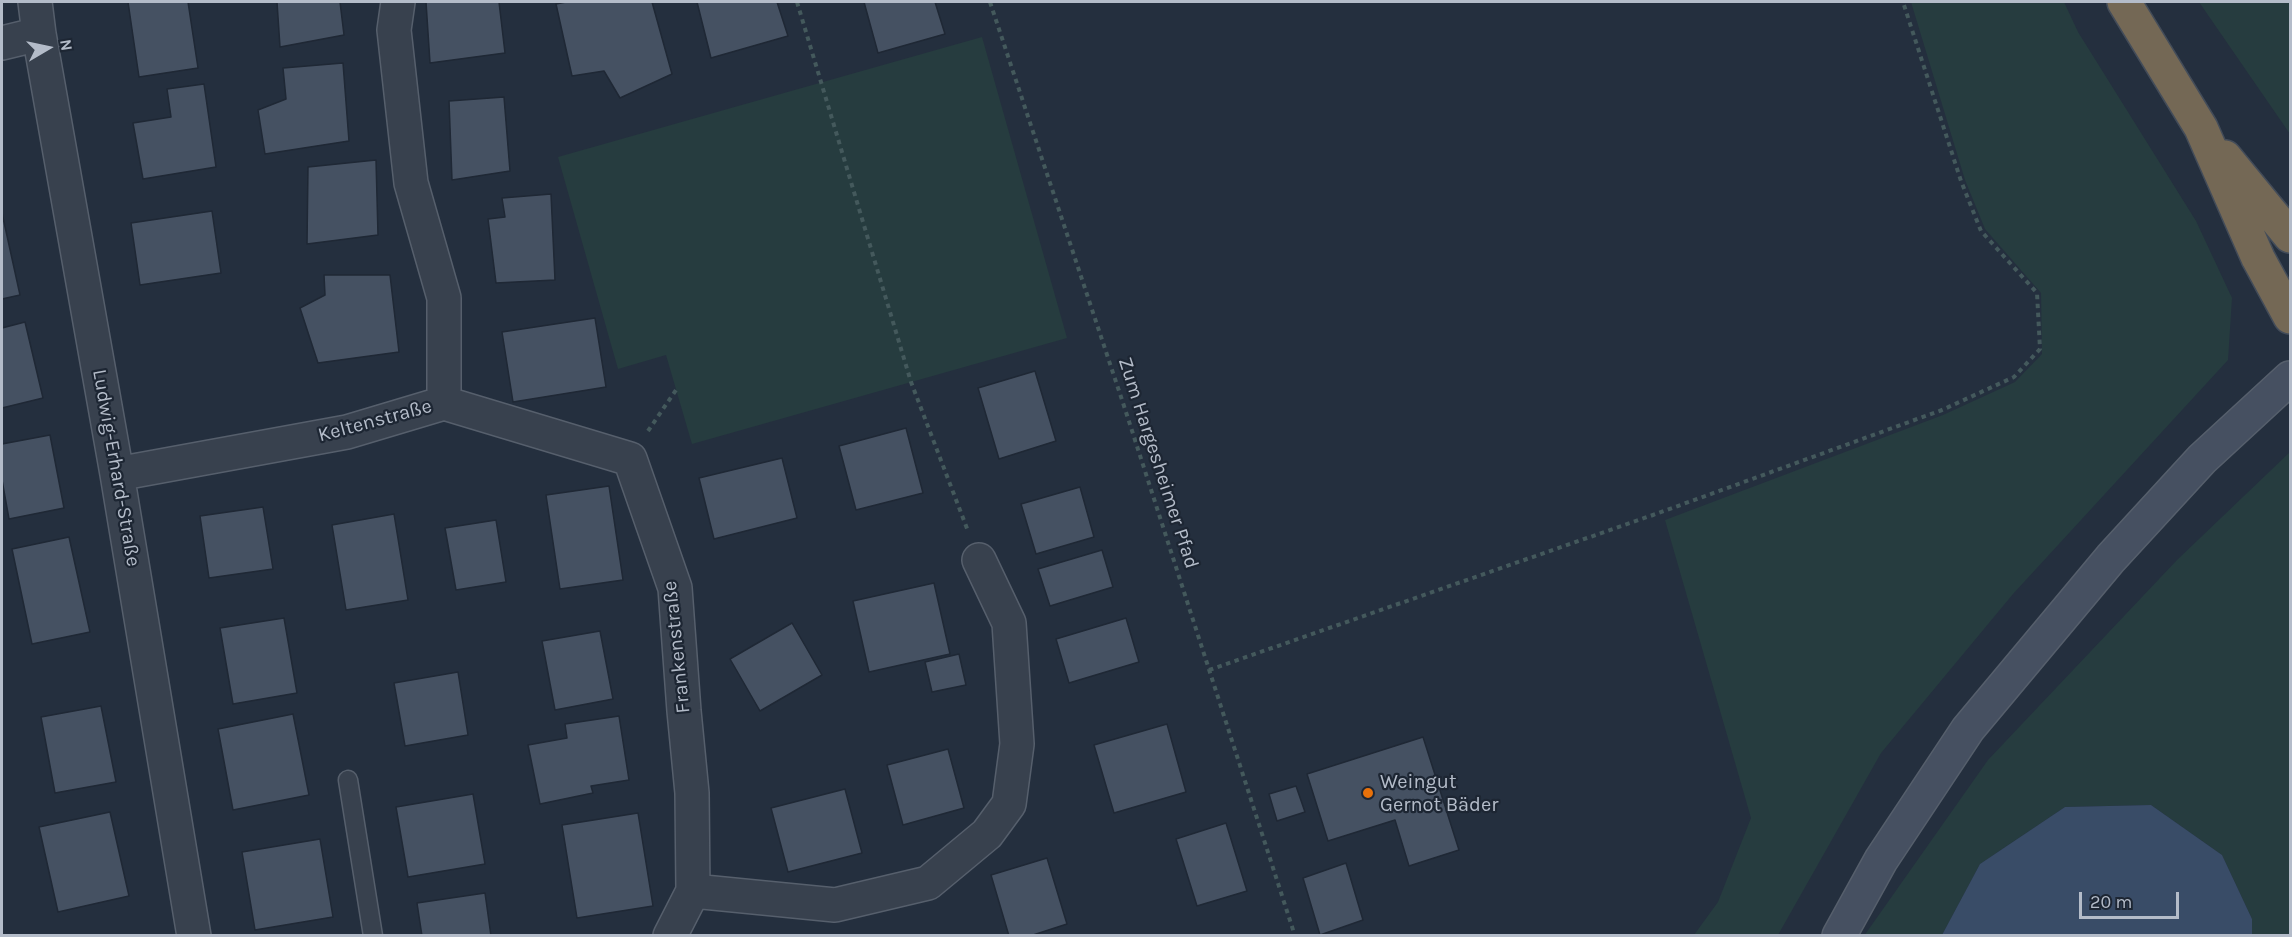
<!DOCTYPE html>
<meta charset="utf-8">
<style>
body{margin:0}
#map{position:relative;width:2292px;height:937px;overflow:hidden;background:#242f3e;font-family:Karla,sans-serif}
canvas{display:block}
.frame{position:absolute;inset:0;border:3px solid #b4bcc9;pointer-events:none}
.north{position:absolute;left:18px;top:18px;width:60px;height:60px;-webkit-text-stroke:4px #1d2633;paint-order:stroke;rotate:81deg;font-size:16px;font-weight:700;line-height:24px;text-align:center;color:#b4bcc9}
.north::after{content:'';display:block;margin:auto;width:21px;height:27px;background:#b4bcc9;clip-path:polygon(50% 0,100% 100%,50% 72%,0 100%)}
.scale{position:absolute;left:2079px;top:892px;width:100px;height:27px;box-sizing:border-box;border:3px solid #b4bcc9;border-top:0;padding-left:8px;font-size:18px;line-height:21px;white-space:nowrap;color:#b4bcc9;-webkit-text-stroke:4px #1d2633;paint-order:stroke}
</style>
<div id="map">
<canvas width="2292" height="937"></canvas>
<div class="frame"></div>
<div class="north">N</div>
<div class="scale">20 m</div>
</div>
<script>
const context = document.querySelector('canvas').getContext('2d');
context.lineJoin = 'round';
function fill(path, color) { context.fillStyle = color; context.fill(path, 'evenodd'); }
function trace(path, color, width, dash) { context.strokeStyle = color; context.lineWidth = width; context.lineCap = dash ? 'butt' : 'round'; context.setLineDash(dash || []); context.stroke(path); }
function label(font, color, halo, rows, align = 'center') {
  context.font = font + ' Karla,sans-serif'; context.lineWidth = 4.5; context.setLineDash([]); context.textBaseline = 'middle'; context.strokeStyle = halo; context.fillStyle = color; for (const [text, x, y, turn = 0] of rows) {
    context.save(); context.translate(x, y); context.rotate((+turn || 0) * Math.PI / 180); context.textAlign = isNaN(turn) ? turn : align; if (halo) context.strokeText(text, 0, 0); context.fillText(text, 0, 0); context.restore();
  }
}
const green = new Path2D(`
 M1911 2H2064L2078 32 2196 221 2232 298 2228 360 2013 594 1881 753 1778 935H1694L1718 902 1751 818 1665 520 1943 415 2015 382 2042 354 2041 293 1985 229 1965 180Z
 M2199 2H2290V134Z
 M982 37 1067 338 692 444 666 355 618 369 558 157Z
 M2290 452V935H2252V919L2222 855 2151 805 2065 807 1980 864 1942 935 1864 936 1988 760 2177 560Z`);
const water = new Path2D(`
 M2151 805 2222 855 2252 919V935H1942L1980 864 2065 807Z`);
const building = new Path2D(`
 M128 2H188L198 68 139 77Z
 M277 2H340L344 35 280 47Z
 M426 2H499L505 53 430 63Z
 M566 2H652L672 74 620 98 604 71 572 76 556 4Z
 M697 2H777L788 36 711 58Z
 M864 2H935L945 34 878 53Z
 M343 63 349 141 265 154 258 110 286 99 283 68Z
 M204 84 216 167 143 179 133 123 171 117 167 89Z
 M504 97 510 171 452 180 449 101Z
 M376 160 378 235 307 244 308 167Z
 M551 194 555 280 496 283 488 219 505 217 502 198Z
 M212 211 221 273 140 285 131 223Z
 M2 213 20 295 2 299Z
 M324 275H390L399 352 318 363 300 308 325 295Z
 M595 318 606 387 513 402 502 332Z
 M25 322 43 398 2 408V328Z
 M1035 371 1056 441 999 459 978 388Z
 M906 428 923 493 856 510 839 446Z
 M50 435 64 508 9 519 2 480V444Z
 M782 458 797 518 714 539 699 478Z
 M609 486 623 580 560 589 546 495Z
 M1080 487 1094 537 1036 554 1021 504Z
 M263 507 273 569 209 578 200 516Z
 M394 514 408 600 346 610 332 525Z
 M496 520 506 582 456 590 445 528Z
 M69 537 90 632 32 644 12 549Z
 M1102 550 1113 587 1050 606 1038 569Z
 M934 583 950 654 869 672 853 601Z
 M284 618 297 693 233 704 220 628Z
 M1126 618 1139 662 1069 683 1056 639Z
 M792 623 822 675 760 711 730 659Z
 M600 631 613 699 555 710 542 641Z
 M959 654 966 685 932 692 925 662Z
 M458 672 468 735 405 746 394 683Z
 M101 706 116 782 55 793 41 717Z
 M293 714 309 795 233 810 218 729Z
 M619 716 629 780 591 786 593 793 540 804 528 745 567 738 565 724Z
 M1167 724 1186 792 1114 813 1094 745Z
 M1423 737 1459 850 1409 866 1395 820 1328 841 1307 774Z
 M948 749 964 808 903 825 887 765Z
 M1296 786 1305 812 1277 821 1269 794Z
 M845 789 862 853 788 872 771 808Z
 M473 794 485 864 408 877 396 807Z
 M110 812 129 896 58 912 39 827Z
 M638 813 653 906 577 918 562 825Z
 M1226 823 1247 891 1197 906 1176 839Z
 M320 839 333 917 255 930 242 852Z
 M1047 858 1067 924 1030 936H1009L991 875Z
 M1346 863 1363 920 1320 935 1303 878Z
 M485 893 491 936H422L417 903Z`);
const path = new Path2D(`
 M797 2 911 382 968 531
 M990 2 1125 409 1295 936
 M648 431 676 390
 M1209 670 1653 515 1942 410 2014 377 2040 349 2037 293 1981 231 1961 181 1903 2`);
const lane = new Path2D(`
 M348 780 373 936`);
const street = new Path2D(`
 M35 2 39 34 117 474 194 936
 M398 2 394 30 411 183 444 298V403
 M2 43 39 34
 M444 403 630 459 675 588 684 711 692 793 693 891 670 936
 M117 474 347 432 444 403
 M693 891 835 905 928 883 987 834 1009 804 1017 744 1009 623 979 560`);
const secondary = new Path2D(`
 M1839 936 1881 860 1968 729 2111 558 2202 459 2290 378`);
const highway = new Path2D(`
 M2124 2 2201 128 2258 258 2290 317
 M2225 157 2290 236`);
const markers = [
 [1368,793,6,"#e8710a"]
];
const streetNames = [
 ["Keltenstraße",375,421,-15],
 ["Zum Hargesheimer Pfad",1158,463,72],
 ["Ludwig-Erhard-Straße",116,468,80],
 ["Frankenstraße",677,647,-96]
];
const poiNames = [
 ["Weingut",1380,782],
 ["Gernot Bäder",1380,805]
];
fill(green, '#263c3f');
fill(water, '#394c67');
fill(building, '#455162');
trace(building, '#1f2835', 1.5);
trace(lane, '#565f6c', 21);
trace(street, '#565f6c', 36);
trace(secondary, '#565f6c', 36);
trace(highway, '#434c59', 36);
trace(path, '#44595c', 4, [4.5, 4.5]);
trace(lane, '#38414e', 18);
trace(street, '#38414e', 33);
trace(secondary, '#465061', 33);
trace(highway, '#746855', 33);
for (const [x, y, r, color] of markers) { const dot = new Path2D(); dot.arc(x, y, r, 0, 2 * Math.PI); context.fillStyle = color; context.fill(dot); trace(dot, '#1d2633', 2); }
label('20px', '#b4bcc9', '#1d2633', streetNames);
label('20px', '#b4bcc9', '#1d2633', poiNames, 'left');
</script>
